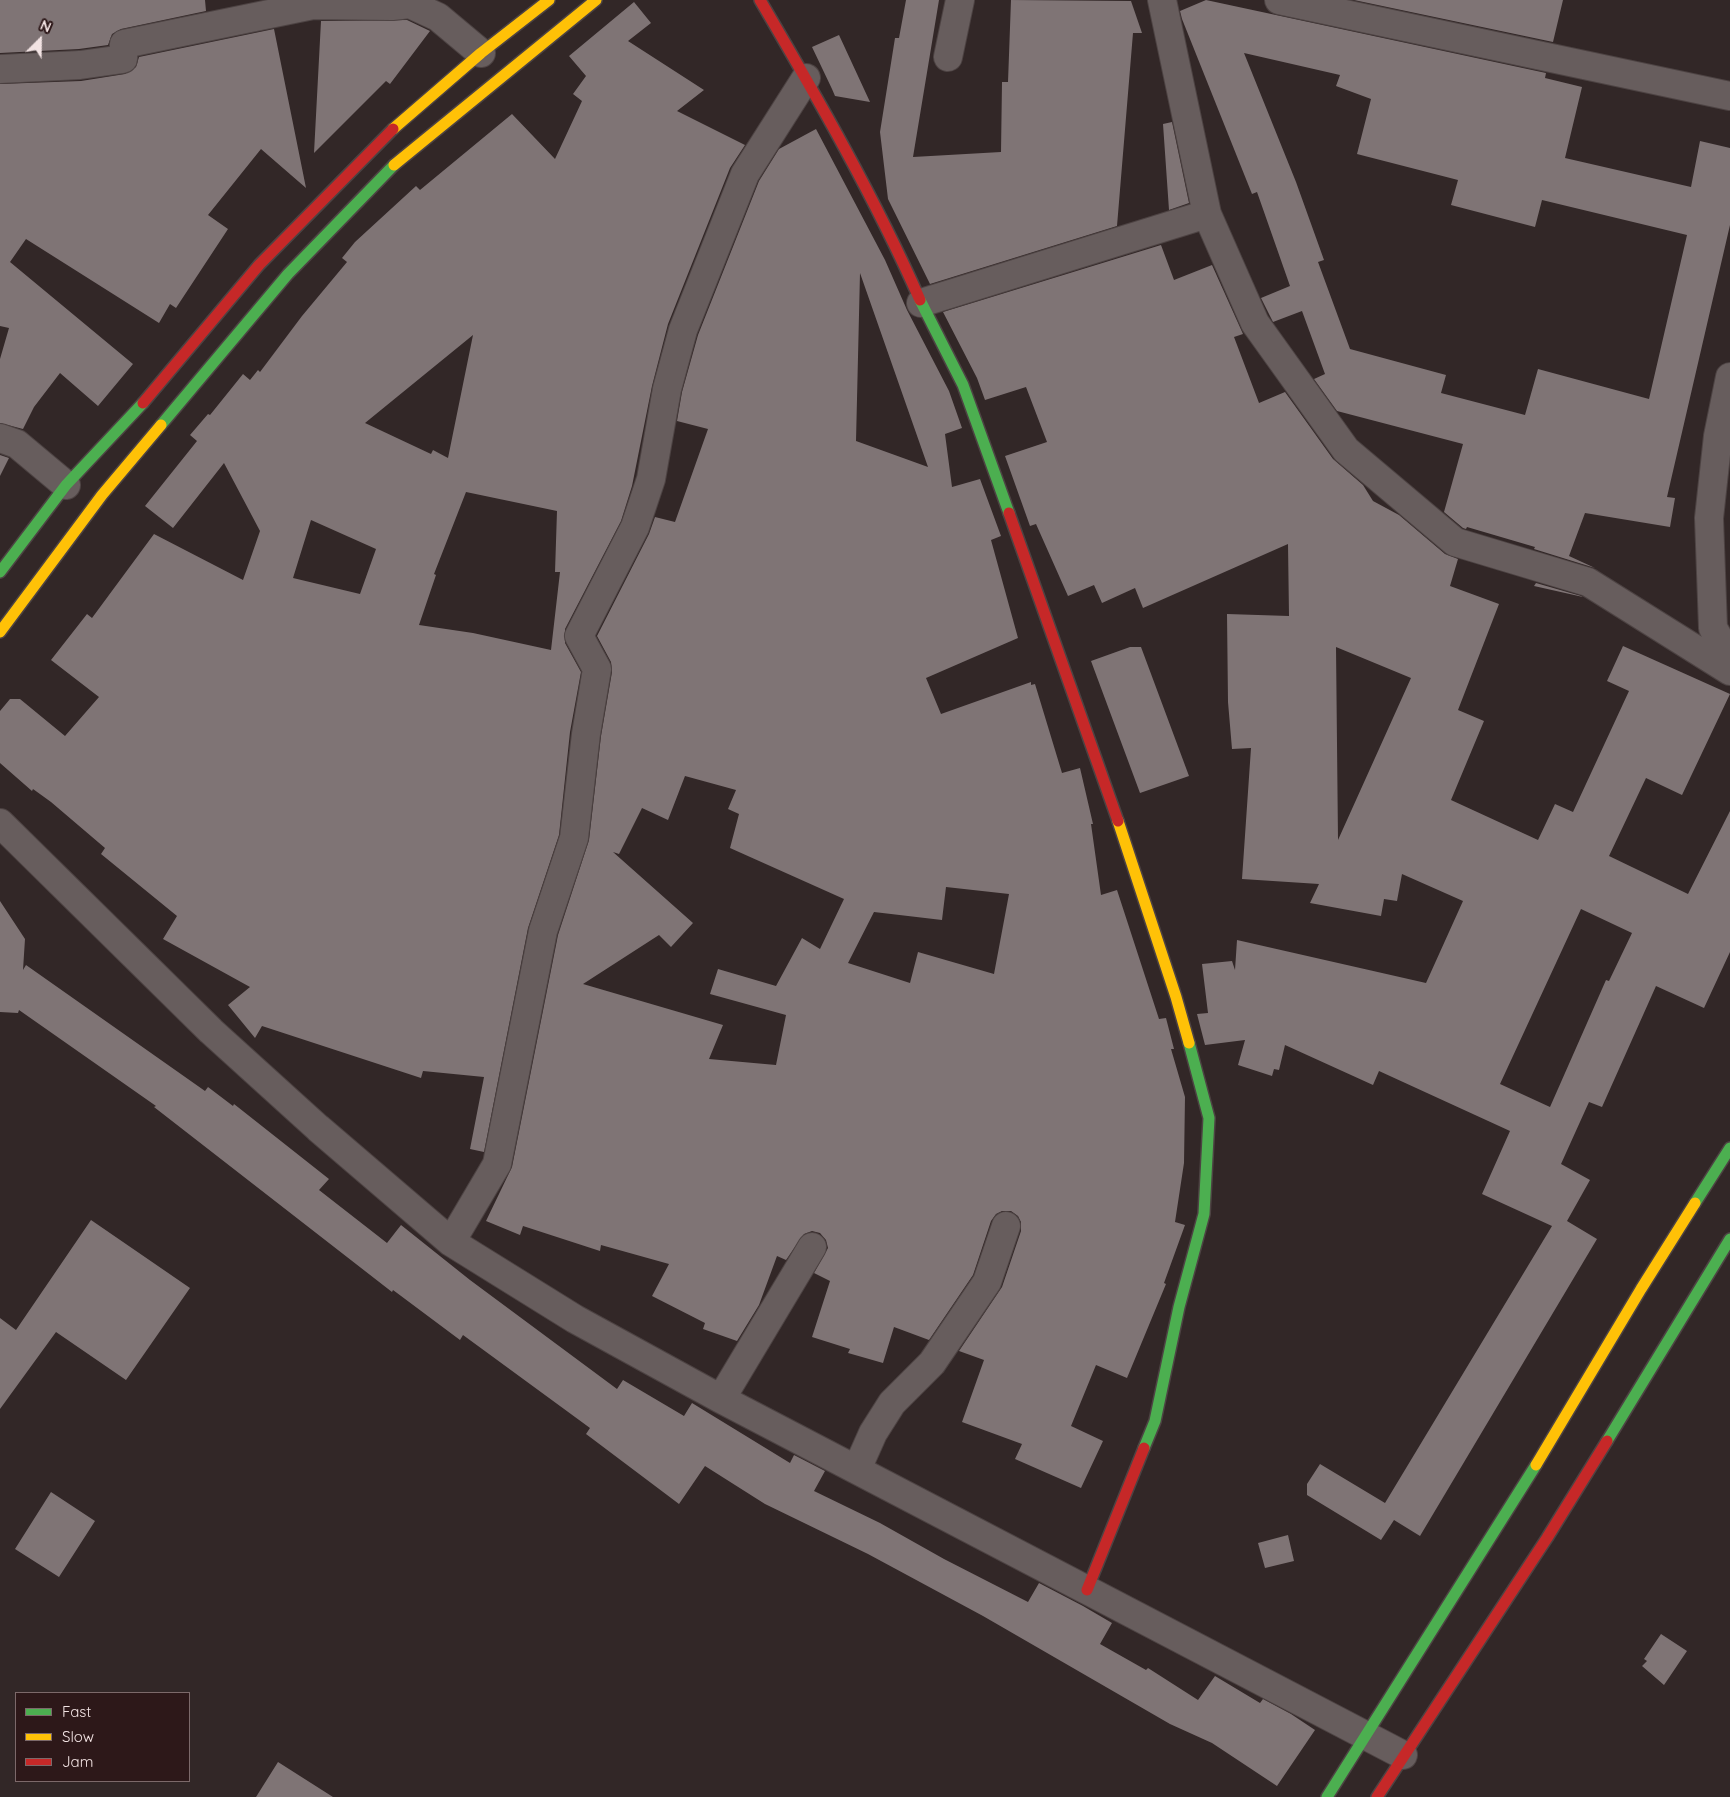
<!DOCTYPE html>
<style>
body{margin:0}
#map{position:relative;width:1730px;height:1797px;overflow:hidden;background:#322727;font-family:Quicksand,sans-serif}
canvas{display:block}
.legend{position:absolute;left:15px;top:1692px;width:175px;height:90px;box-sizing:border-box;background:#2d1819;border:1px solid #7c696a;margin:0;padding:6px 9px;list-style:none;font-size:15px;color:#f2e3e3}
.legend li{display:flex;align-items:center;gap:10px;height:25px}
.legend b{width:25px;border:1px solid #7c696a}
.north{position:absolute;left:15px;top:15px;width:50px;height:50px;-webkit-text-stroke:4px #2d1819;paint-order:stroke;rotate:23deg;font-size:14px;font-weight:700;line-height:20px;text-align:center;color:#f2e3e3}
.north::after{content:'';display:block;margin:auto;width:18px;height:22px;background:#f2e3e3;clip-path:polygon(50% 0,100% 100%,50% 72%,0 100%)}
</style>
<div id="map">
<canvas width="1730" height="1797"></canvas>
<ul class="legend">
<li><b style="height:6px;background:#4caf50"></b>Fast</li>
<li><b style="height:6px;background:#ffc107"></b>Slow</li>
<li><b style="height:6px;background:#c62828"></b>Jam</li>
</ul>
<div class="north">N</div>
</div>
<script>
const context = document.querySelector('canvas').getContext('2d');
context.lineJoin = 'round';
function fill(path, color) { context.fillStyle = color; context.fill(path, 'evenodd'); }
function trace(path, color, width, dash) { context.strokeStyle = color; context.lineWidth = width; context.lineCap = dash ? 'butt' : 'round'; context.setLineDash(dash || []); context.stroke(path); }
const building = new Path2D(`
 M0 0H205L206 11 121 29 112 34 108 45 79 49 0 53Z
 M906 0H939L913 157 1001 152 1002 82H1008L1011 0 1131 1 1142 33H1133L1117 226 930 284 888 199 880 132 895 38H899Z
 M1206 0 1546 73 1545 78 1582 87 1565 158 1691 187 1700 141 1730 148V225L1667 497 1675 498 1670 527 1585 513 1569 556 1595 568 1534 549 1535 547 1467 527 1466 529 1463 528 1444 512 1463 444 1337 411 1314 379 1325 374 1302 311 1273 322 1261 298 1290 286 1257 192 1252 194 1182 19 1180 11ZM1244 53 1340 75 1336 86 1371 99 1357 154 1458 180 1451 205 1535 227 1542 200 1687 235 1649 399 1538 369 1525 415 1441 393 1446 375 1350 349 1318 262 1324 260 1296 182Z
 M1354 0H1563L1553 42Z
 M634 2 651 23 628 41 704 90 677 111 745 145 730 168 668 324 652 386 632 486 621 521 565 629V643L581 672 570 732 559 835 528 928 484 1152 470 1149 484 1077 423 1071 421 1078 262 1026 255 1038 228 1005 250 987 163 939 177 916 101 854 105 848 51 802 33 789 32 791 0 763V711L10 699H20L65 736 99 697 51 660 87 614 92 618 154 534 243 580 260 531 224 463 173 528 145 506 197 441 190 435 208 414 210 415 243 374 250 380 258 370 260 372 302 316 347 262 342 258 355 242 416 186 420 190 512 114 555 159 582 101 573 94 586 76 569 56ZM473 335 448 458 433 450 431 454 365 423ZM466 492 557 511 555 572H560L551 650 473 633 419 625 436 575 434 574ZM311 520 376 549 360 594 293 578Z
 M407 20 430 31 390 84 386 81 314 153 321 21Z
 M274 29 306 188 261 149 208 215 228 229 176 308 170 304 159 323 26 239 10 262 133 364 98 406 60 373 34 407 23 429 0 423V359L9 328 0 326V84L81 81 125 74 136 67 139 57Z
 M839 35 870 102 835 96 832 89 812 47Z
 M1172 122 1189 203 1169 210 1163 124Z
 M816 129 885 260 907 310 949 391 962 428 945 434 952 487 980 479 1001 536 991 540 1018 638 926 678 941 714 1031 682V685L1035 684 1062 773 1080 768 1093 824H1091L1101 895 1117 890 1159 1019 1166 1018 1174 1049H1171L1185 1097 1184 1163 1175 1222 1185 1225 1164 1283 1166 1284 1127 1378 1096 1365 1071 1426 1103 1441 1081 1488 1015 1459 1022 1444 962 1422 984 1360 959 1351 1002 1287 1021 1231V1222L1018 1216 1011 1211H1002L996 1214 991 1221 973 1275 929 1340 894 1327 883 1363 848 1353 850 1349 812 1337 830 1281 814 1273 828 1248 826 1240 820 1233 812 1231 804 1234 786 1260 777 1256 759 1305 737 1341 703 1329 705 1323 652 1296 669 1264 601 1245 600 1251 523 1226 520 1235 486 1221 512 1167 558 935 589 840 601 736 612 672 611 662 597 636 649 534 655 517 675 522 708 429 677 421 682 392 698 335 759 181 779 149ZM860 273 928 467 856 441ZM685 776 736 790 728 809 739 814 730 848 844 899 820 949 802 938 776 986 718 969 710 994 786 1015 776 1065 709 1059 723 1025 583 984 659 935 671 947 693 923 613 852 619 854 642 808 668 820ZM946 887 1009 894 994 974 918 952 910 983 848 963 874 912 942 920Z
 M1161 245 1174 280 1212 265 1243 334 1234 337 1259 403 1285 392 1333 459 1363 485 1373 501 1399 515 1445 554 1458 559 1450 586 1499 604 1458 710 1484 721 1451 800 1538 840 1555 804 1573 812 1629 691 1607 681 1623 646 1730 694 1682 795 1646 778 1609 856 1688 894 1730 811V952L1704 1008 1656 986 1602 1107 1589 1102 1561 1164 1590 1180 1567 1221 1597 1239 1420 1536 1394 1520 1381 1540 1307 1495V1484L1320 1464 1385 1503 1552 1226 1482 1194 1510 1131 1379 1071 1373 1085 1285 1045 1279 1070 1274 1069 1272 1076 1238 1065 1245 1040 1205 1045 1197 1014 1208 1013 1202 964 1232 961 1235 970 1237 940 1426 983 1463 901 1402 874 1397 901 1384 899 1381 916 1310 903 1319 884 1242 879 1251 748 1232 749 1228 702 1227 614 1289 616 1288 544 1143 608 1135 588 1102 603 1094 585 1068 596 1036 524 1030 526 1005 456 1047 442 1026 387 985 400 977 378 943 312ZM1336 647 1411 678 1338 840ZM1581 909 1632 933 1609 981 1606 980 1550 1107 1500 1084Z
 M0 455 9 458 0 476Z
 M1536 583 1581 596 1583 597 1534 586Z
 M1130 647H1141L1189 776 1140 793 1091 661Z
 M0 901 25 939 23 970 26 965 205 1091 208 1087 233 1106 234 1104 329 1179 319 1190 387 1243 401 1225 470 1280 617 1389 623 1380 684 1416 692 1403 790 1463 794 1455 825 1471 814 1491 880 1523 944 1559 1028 1602 1039 1583 1083 1606 1112 1623 1100 1644 1146 1670 1148 1668 1198 1700 1215 1676 1260 1703 1263 1699 1291 1714 1315 1730 1277 1786 1212 1743 1170 1724 983 1616 868 1554 765 1504 705 1466 679 1504 586 1434 590 1428 463 1335 460 1340 393 1290 392 1292 154 1107 156 1106 19 1010 18 1013 0 1012Z
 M91 1220 190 1288 126 1380 56 1332 0 1409V1318L16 1330Z
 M51 1492 95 1521 59 1577 15 1549Z
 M1288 1535 1294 1561 1265 1568 1258 1543Z
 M1661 1634 1687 1651 1664 1685 1642 1666 1647 1661 1644 1659Z
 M278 1762 333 1797H256Z`);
const street = new Path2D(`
 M1162 0 1207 214 1255 323 1346 450 1455 542 1588 582 1730 671
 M1279 0 1730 96
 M948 57 960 0
 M0 69 80 65 123 59 124 44 313 5 392 6 410 4 438 17 481 53
 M921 303 1207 214
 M1730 377 1718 436 1709 518 1713 628 1730 658
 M0 438 17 444 66 485
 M0 823 211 1031 318 1128 451 1242 575 1319 721 1399 1403 1755
 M451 1242 497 1164 543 931 574 838 586 734 597 669 579 636 635 527 651 479 667 389 683 330 745 174 806 78
 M721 1399 812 1247
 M857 1469 873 1433 892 1403 932 1363 987 1282 1006 1226`);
const fast = new Path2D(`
 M920 300 963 385 1009 513
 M161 425 288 274 394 165
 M0 572 66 485 143 403
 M1695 1203 1730 1148
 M1607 1441 1730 1239
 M1144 1448 1155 1421 1179 1307 1204 1214 1209 1118 1189 1043
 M1327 1797 1536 1465`);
const slow = new Path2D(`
 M393 129 481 53 549 0
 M394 165 596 0
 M0 632 102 495 161 425
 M1118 821 1176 997 1189 1043
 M1536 1465 1641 1289 1695 1203`);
const jam = new Path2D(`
 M760 0C817 97 874 196 920 300
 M143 403 259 265 393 129
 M1009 513 1118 821
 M1087 1590 1144 1448
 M1377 1797 1547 1538 1607 1441`);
fill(building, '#7f7475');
trace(street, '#4d4343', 30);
trace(fast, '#4d4343', 14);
trace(slow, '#4d4343', 14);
trace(jam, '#4d4343', 14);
trace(street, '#675d5d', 28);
trace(fast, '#4caf50', 11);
trace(slow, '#ffc107', 11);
trace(jam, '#c62828', 11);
</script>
